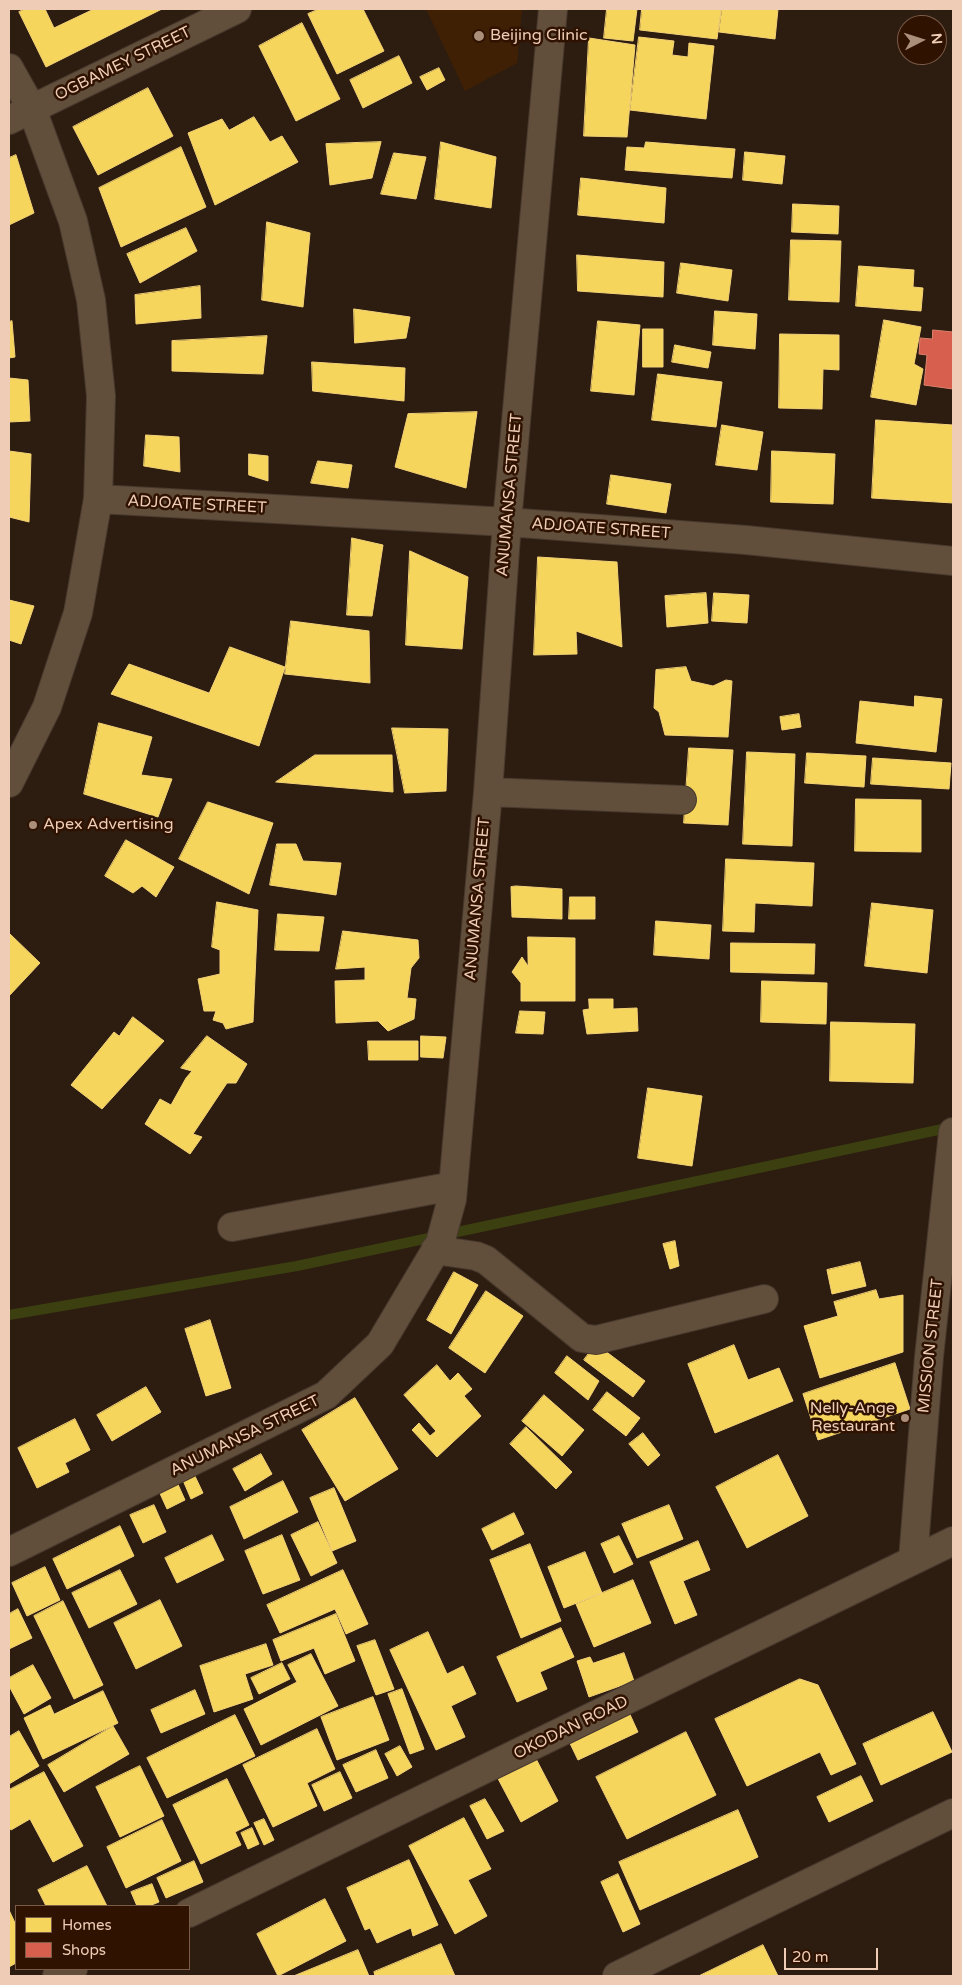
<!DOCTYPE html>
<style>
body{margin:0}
#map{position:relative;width:962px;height:1985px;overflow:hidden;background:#2d1d10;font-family:"Varela Round",sans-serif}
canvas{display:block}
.frame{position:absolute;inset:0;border:10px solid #eeccb5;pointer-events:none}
.legend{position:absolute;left:15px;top:1905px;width:175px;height:65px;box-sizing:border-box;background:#2f1200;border:1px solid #7b5c48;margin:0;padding:6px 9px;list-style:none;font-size:15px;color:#eeccb5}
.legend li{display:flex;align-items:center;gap:10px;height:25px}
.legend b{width:25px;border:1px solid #7b5c48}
.north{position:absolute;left:897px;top:15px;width:50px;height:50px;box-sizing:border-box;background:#2f1200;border:1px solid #7b5c48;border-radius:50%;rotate:85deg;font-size:14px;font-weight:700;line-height:20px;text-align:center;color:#eeccb5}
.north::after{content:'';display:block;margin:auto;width:18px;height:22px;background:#aa8f7b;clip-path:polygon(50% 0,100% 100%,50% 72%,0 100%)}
.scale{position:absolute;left:784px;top:1948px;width:94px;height:22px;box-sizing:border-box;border:2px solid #eeccb5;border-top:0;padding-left:6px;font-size:15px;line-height:18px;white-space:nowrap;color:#eeccb5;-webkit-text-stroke:4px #2f1200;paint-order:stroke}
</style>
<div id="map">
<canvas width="962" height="1985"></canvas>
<div class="frame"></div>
<ul class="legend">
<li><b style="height:14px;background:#f6d55c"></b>Homes</li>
<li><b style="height:14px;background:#d6604d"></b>Shops</li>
</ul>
<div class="north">N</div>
<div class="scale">20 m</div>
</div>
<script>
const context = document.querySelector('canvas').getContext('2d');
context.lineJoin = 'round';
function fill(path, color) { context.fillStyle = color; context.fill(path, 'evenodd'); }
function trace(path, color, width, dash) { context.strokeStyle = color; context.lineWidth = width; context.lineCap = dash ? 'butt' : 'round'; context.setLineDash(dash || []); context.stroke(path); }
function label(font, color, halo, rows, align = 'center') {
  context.font = font + ' "Varela Round",sans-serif'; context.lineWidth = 5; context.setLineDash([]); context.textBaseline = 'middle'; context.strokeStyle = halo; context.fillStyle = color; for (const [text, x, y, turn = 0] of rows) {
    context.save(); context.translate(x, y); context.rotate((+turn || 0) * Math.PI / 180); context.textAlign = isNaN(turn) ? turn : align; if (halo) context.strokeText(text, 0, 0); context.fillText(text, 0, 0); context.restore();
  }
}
const built = new Path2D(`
 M426 9H522L517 63 465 91Z`);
const homes = new Path2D(`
 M25 9H45L54 28 94 9H162L46 67 19 12Z
 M319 9H363L384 51 337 74 308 14Z
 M607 9H637L633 41 604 38Z
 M642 9H721L717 39 640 30Z
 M722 9H778L775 39 719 32Z
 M302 23 340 99 296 121 259 46Z
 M639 37 674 41 672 55 688 57 689 43 714 46 706 119 630 110Z
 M589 38 635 45 627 137 584 136Z
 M399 56 412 83 363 108 350 80Z
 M439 68 445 80 427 90 420 77Z
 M148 88 173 136 98 175 73 127Z
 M254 117 270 142 282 136 298 162 215 205 188 133 222 119 229 130Z
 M381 142 372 178 330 185 326 144Z
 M441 142 496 157 491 208 435 199Z
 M646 142 735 149 732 178 625 170 627 147 644 148Z
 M181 147 206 207 121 247 99 188Z
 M745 152 785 156 782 184 743 180Z
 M394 153 426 157 416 199 381 194Z
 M16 155 34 213 9 225V158Z
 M581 178 666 188 664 223 578 215Z
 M793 204 839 206 838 234 792 232Z
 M267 222 310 233 303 307 262 300Z
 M186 228 197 251 140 283 127 254Z
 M791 240 841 241 839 302 789 300Z
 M577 255 664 262 663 297 578 291Z
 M681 263 732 270 728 301 677 293Z
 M859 266 914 270 913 287 923 288 921 311 856 306Z
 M200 286 201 318 136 324 135 295Z
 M354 309 410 317 406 338 355 343Z
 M715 311 757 314 755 349 713 345Z
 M884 320 921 327 914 364 923 369 916 405 871 397Z
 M12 321 15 357 9 358V322Z
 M598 321 640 325 634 395 591 391Z
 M643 329H663V367H643Z
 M780 334 839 335V370L823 369 822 409 779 408Z
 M267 336 263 374 172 371V341Z
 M675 345 711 352 708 368 672 362Z
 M312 362 405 368 404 401 313 391Z
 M658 374 722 382 716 427 652 420Z
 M9 378 28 380 30 421 9 422Z
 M477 412 466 488 395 467 408 414Z
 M876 420 953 425V503L872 498Z
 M722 425 763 432 757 470 716 465Z
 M146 435 179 437 180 472 144 466Z
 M9 451 31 454 29 522 9 517Z
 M772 451 835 454 833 504 771 502Z
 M249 454 268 456V481L249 475Z
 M318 461 352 465 348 488 311 483Z
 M611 475 671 484 666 513 607 504Z
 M352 538 383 545 372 616 347 615Z
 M410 551 468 577 462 649 406 645Z
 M538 557 617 562 622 647 576 631 577 654 534 655Z
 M706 593 708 623 667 627 665 596Z
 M714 593 749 595 747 623 712 621Z
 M9 600 34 606 21 644 9 640Z
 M291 621 369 631 370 683 285 674Z
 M230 647 285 667 259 746 111 694 129 664 209 693Z
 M686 667 691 681 713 686 726 680 732 681 728 737 665 735 659 712 654 708 656 670Z
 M915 696 942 699 936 752 856 743 860 701 914 707Z
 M799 714 801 727 782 730 780 717Z
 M99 723 152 737 141 775 172 779 158 817 84 794Z
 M392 728 448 729 446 791 405 793Z
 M689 748 733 750 728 825 684 823Z
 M747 752 795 754 792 846 743 844Z
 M807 753 866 756 864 787 805 783Z
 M315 755H392L393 792 276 782Z
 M873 758 951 763 949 789 871 784Z
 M856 799 921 800V852L855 851Z
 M208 802 273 823 249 894 179 859Z
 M126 840 174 867 156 897 142 886 133 893 105 876Z
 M277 844H296L303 861 341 863 336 895 270 885Z
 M726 859 814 863 812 906 755 903 754 932 723 931Z
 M516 886 562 889V919L512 917 511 887Z
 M570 897H595V919H569Z
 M217 902 258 910 253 1022 226 1029 223 1023 213 1020 216 1011H204L198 979 220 974V950L212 947Z
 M872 903 933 910 927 973 865 966Z
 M278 914 324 917 319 951 275 950Z
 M656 921 711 925 709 959 654 955Z
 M343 931 418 940 419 958 411 968 407 998 416 999 414 1019 388 1031 378 1021 336 1023 335 981 365 980V967L336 969Z
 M9 933 40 963 9 996Z
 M528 937 575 938V1001H521V983L512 972 522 957 528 966Z
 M731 943 815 944 814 974 731 972Z
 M762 981 827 983 826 1024 761 1022Z
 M589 999H613V1009L637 1008 638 1031 587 1034 583 1010 589 1009Z
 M520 1011 545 1012 543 1034 516 1033Z
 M133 1017 164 1041 102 1109 71 1085 114 1032 119 1036Z
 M831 1022 915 1024 913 1083 830 1081Z
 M207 1036 247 1064 236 1083H227L193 1134 202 1137 190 1154 145 1124 160 1099 171 1105 186 1078 192 1071 181 1068Z
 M421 1036 446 1037 443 1058 421 1057Z
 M368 1041H418V1060H369Z
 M648 1088 702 1096 692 1166 638 1158Z
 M675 1241 679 1266 670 1269 663 1244Z
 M860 1262 866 1286 832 1294 827 1270Z
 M454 1272 478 1285 451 1334 427 1320Z
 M876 1290 879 1299 903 1295V1352L820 1378 804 1326 838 1316 834 1302Z
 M486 1291 523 1316 485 1373 449 1348Z
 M210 1320 231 1388 206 1396 185 1329Z
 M596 1344 645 1381 633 1397 584 1360Z
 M734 1345 748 1380 779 1368 793 1401 715 1433 688 1364Z
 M567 1356 599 1381 588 1400 555 1373Z
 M895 1363 910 1409 818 1440 803 1394Z
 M437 1365 450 1381 458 1373 472 1389 464 1396 481 1416 437 1457 412 1430 419 1423 430 1436 436 1431 404 1395Z
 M146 1387 161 1412 112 1441 97 1415Z
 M607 1392 640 1418 626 1436 593 1410Z
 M544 1395 584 1430 562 1456 522 1421Z
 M355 1398 398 1469 345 1501 302 1430Z
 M75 1419 90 1450 65 1463 69 1472 37 1488 18 1448Z
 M526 1427 572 1472 556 1489 510 1444Z
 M643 1433 660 1455 648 1466 629 1444Z
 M261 1454 272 1474 245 1491 233 1469Z
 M778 1455 808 1516 747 1548 716 1487Z
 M193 1472 203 1493 191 1499 182 1478Z
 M176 1480 185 1500 167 1509 158 1489Z
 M283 1481 298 1512 244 1539 230 1507Z
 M334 1488 356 1541 332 1551 310 1498Z
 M154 1505 166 1532 143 1543 130 1515Z
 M669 1505 683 1539 637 1558 622 1524Z
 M514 1513 524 1534 492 1550 482 1529Z
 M318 1522 337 1563 311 1576 291 1535Z
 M120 1526 134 1556 67 1589 53 1559Z
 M212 1535 224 1560 177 1583 165 1558Z
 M282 1535 300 1580 263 1594 245 1551Z
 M619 1536 633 1564 614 1573 601 1544Z
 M698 1541 710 1570 683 1581 697 1615 675 1624 650 1562Z
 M530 1544 561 1621 521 1638 490 1560Z
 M585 1552 602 1593 564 1608 548 1567Z
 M45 1567 60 1600 27 1616 12 1583Z
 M120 1570 137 1604 89 1628 72 1593Z
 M343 1570 368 1624 346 1634 335 1609 280 1633 267 1605Z
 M633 1580 651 1623 594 1647 576 1604Z
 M160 1600 182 1646 136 1669 114 1623Z
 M63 1601 103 1685 74 1699 34 1616Z
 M18 1609 32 1638 9 1649V1614Z
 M336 1614 355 1661 325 1674 314 1648 281 1661 273 1640Z
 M561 1628 574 1657 540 1672 547 1689 517 1702 497 1657Z
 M428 1632 447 1674 463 1666 476 1694 451 1706 465 1737 436 1750 390 1650Z
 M375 1640 394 1689 376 1695 357 1646Z
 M266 1644 273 1665 245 1674 253 1699 214 1712 200 1666Z
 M624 1653 634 1681 589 1697 577 1661 590 1657 593 1663Z
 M311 1654 338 1706 261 1745 244 1709 297 1682 288 1665Z
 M282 1663 290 1679 259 1694 251 1678Z
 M33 1665 51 1698 24 1714 9 1686V1678Z
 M800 1679 818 1685 856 1764 831 1775 820 1752 747 1786 715 1719Z
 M402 1689 424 1749 410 1754 388 1694Z
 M195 1690 205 1714 161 1733 151 1710Z
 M103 1691 118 1723 43 1759 24 1718 50 1705 54 1714Z
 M373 1697 389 1740 337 1760 321 1717Z
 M627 1708 638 1732 578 1760 566 1735Z
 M933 1712 952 1752 881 1785 863 1744Z
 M235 1715 255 1756 167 1798 147 1758Z
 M113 1726 129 1754 64 1792 48 1765Z
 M317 1729 335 1769 307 1783 317 1806 273 1827 243 1765Z
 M19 1731 39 1766 9 1784V1737Z
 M686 1732 716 1795 627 1839 596 1777Z
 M400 1746 412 1767 397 1776 385 1754Z
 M376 1750 388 1778 356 1792 343 1765Z
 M533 1753 558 1801 521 1822 495 1773Z
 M140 1766 164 1816 120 1837 96 1787Z
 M44 1772 83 1846 53 1862 30 1819 11 1830 9 1827V1790Z
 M340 1772 352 1798 324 1811 312 1785Z
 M861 1776 873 1801 829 1822 817 1797Z
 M227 1779 249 1825 235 1832 241 1845 201 1864 173 1805Z
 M485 1799 504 1831 487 1839 470 1806Z
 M738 1810 758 1857 640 1910 619 1862Z
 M464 1818 491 1869 468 1880 487 1916 455 1934 409 1846Z
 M264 1819 274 1840 264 1845 254 1823Z
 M162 1820 181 1861 126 1888 107 1847Z
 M252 1828 259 1844 248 1849 241 1833Z
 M409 1860 438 1925 413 1936 411 1928 377 1943 370 1928 365 1930 347 1888Z
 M194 1861 203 1882 166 1898 157 1878Z
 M87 1866 107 1906H46L38 1890Z
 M618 1874 640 1924 623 1932 601 1882Z
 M152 1884 159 1902 149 1906H137L131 1892Z
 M325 1899 346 1941 278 1976 257 1934Z
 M9 1910 16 1925V1963L9 1967Z
 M441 1944 455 1976H375L374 1972Z
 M763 1945 778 1976H699Z
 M358 1950 369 1976H294Z`);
const shops = new Path2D(`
 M933 330 953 332V389L924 385 927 355 919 354 920 338 932 339Z`);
const stream = new Path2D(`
 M9 1315 297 1266 952 1127`);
const minor = new Path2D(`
 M9 68 32 109 73 221 91 300 101 396 98 499 78 613 47 707 9 783
 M9 120 237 9
 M98 499 507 522 746 540 953 561
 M488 792 682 800
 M232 1227 453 1186
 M435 1250 476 1256 486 1260 582 1338 596 1340 764 1299
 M9 1552 326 1395 380 1344 440 1243 452 1199 488 792 507 522 553 9
 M913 1560 929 1357 953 1132
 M189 1913 953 1541
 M57 1976 73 1969
 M617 1976 953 1813`);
const markers = [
 [479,36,6,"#aa8f7b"],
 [33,825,5,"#aa8f7b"],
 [905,1418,5,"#aa8f7b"]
];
const poiNames = [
 ["Beijing Clinic",490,36],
 ["Apex Advertising",43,825],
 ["Nelly-Ange",895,1409,"right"],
 ["Restaurant",895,1427,"right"]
];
const streetNames = [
 ["OGBAMEY STREET",123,64,-26],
 ["ANUMANSA STREET",510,495,-85],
 ["ADJOATE STREET",197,505,3],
 ["ADJOATE STREET",601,529,4],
 ["ANUMANSA STREET",478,899,-85],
 ["MISSION STREET",931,1346,-84],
 ["ANUMANSA STREET",245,1436,-26],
 ["OKODAN ROAD",571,1728,-26]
];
fill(built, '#3f2005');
fill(homes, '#f6d55c');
trace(homes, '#f4d277', 1);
fill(shops, '#d6604d');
trace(shops, '#dd806c', 1);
trace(stream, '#3c4011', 10);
trace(minor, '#48392e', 30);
trace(minor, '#614e3b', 28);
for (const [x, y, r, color] of markers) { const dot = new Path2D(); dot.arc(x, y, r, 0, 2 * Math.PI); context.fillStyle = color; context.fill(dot); trace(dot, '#2f1200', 2); }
label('16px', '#eeccb5', '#2f1200', poiNames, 'left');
label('16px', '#eeccb5', '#2f1200', streetNames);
</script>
